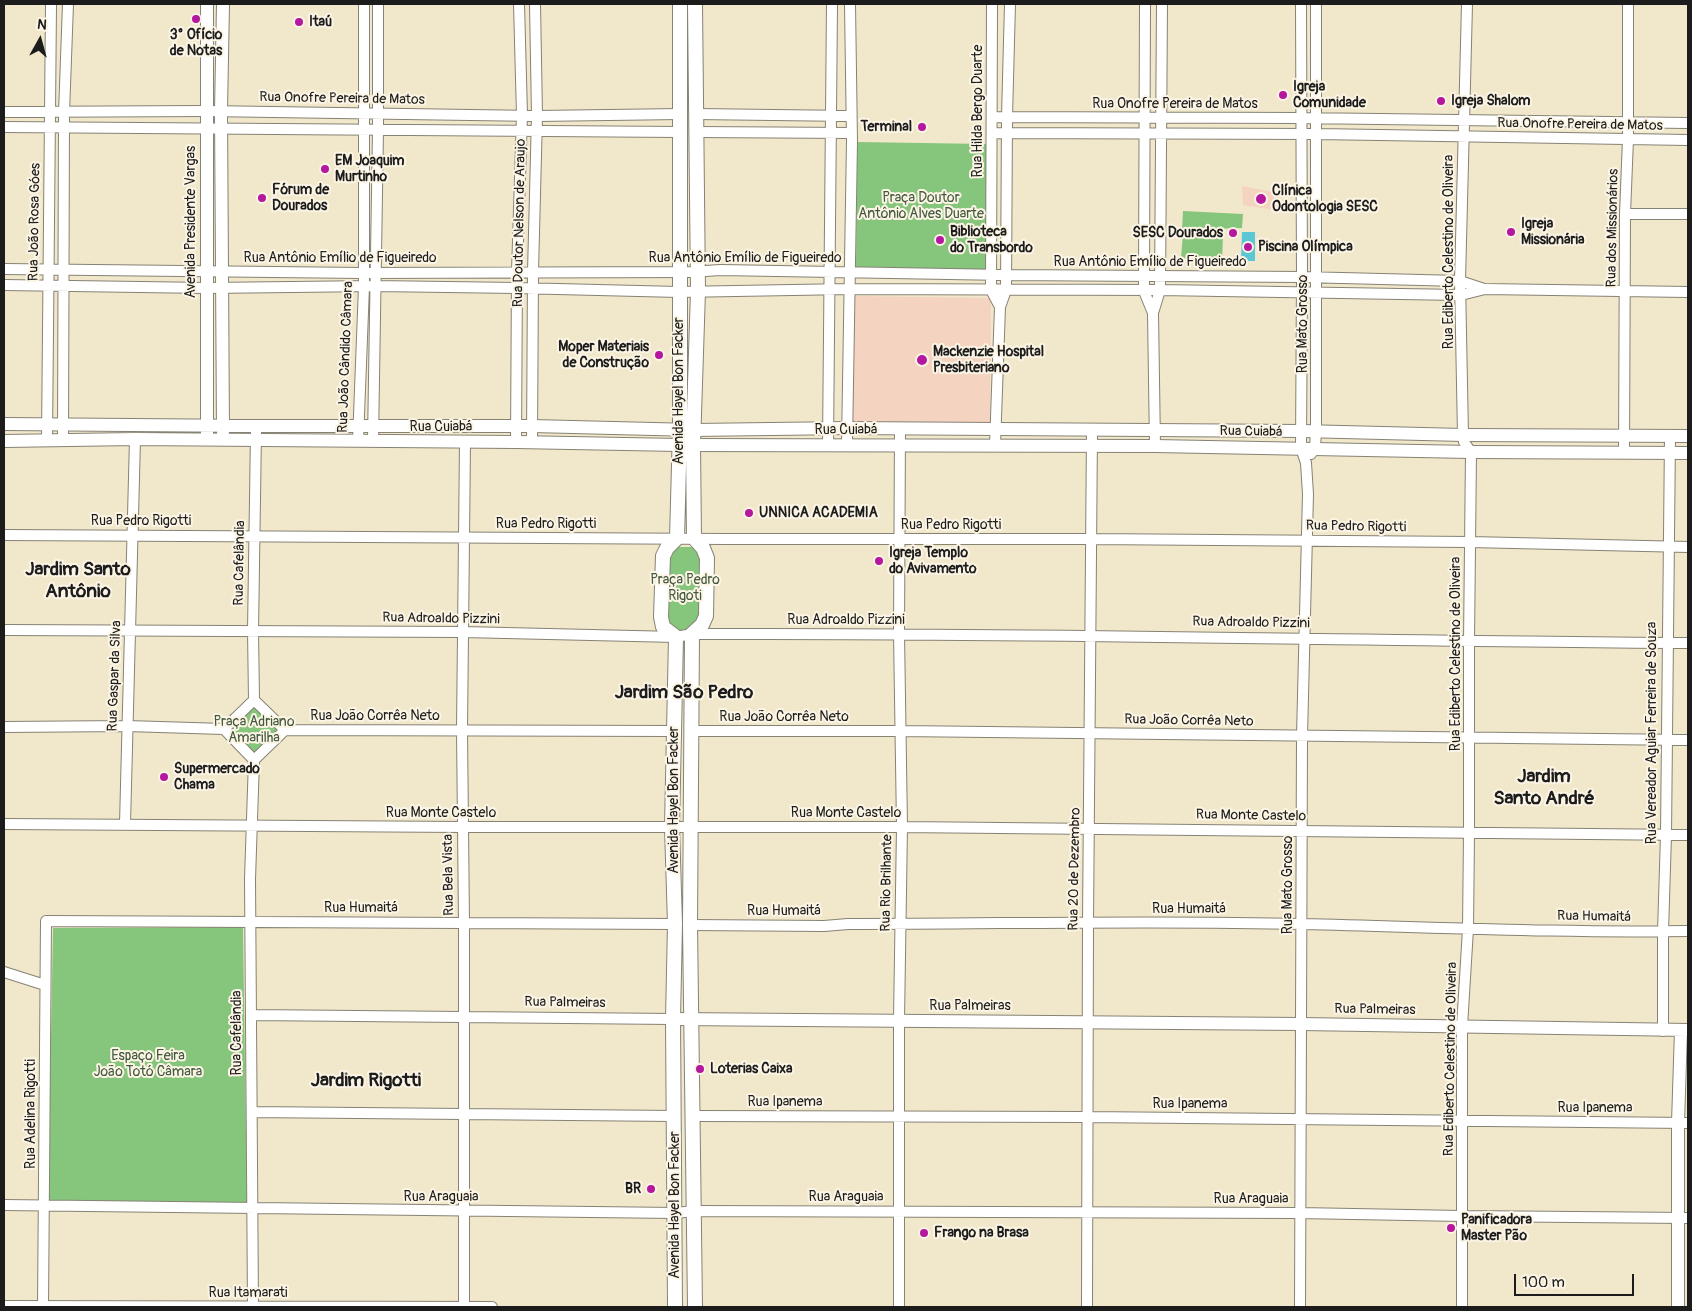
<!DOCTYPE html>
<meta charset="utf-8">
<style>
body{margin:0}
#map{position:relative;width:1692px;height:1311px;overflow:hidden;background:#f1e7cb;font-family:Pangolin,sans-serif}
canvas{display:block}
.frame{position:absolute;inset:0;border:5px solid #1c1c1c;pointer-events:none}
.north{position:absolute;left:15px;top:15px;width:50px;height:50px;-webkit-text-stroke:4px #fcf5e5;paint-order:stroke;rotate:7deg;font-size:14px;font-weight:700;line-height:20px;text-align:center;color:#1c1c1c}
.north::after{content:'';display:block;margin:auto;width:18px;height:22px;background:#1c1c1c;clip-path:polygon(50% 0,100% 100%,50% 72%,0 100%)}
.scale{position:absolute;left:1514px;top:1274px;width:120px;height:22px;box-sizing:border-box;border:2px solid #1c1c1c;border-top:0;padding-left:6px;font-size:15px;line-height:18px;white-space:nowrap;color:#1c1c1c;-webkit-text-stroke:4px #fcf5e5;paint-order:stroke}
</style>
<div id="map">
<canvas width="1692" height="1311"></canvas>
<div class="frame"></div>
<div class="north">N</div>
<div class="scale">100 m</div>
</div>
<script>
const context = document.querySelector('canvas').getContext('2d');
context.lineJoin = 'round';
function fill(path, color) { context.fillStyle = color; context.fill(path, 'evenodd'); }
function trace(path, color, width, dash) { context.strokeStyle = color; context.lineWidth = width; context.lineCap = dash ? 'butt' : 'round'; context.setLineDash(dash || []); context.stroke(path); }
function label(font, color, halo, rows, align = 'center') {
  context.font = font + ' Pangolin,sans-serif'; context.lineWidth = 4; context.setLineDash([]); context.textBaseline = 'middle'; context.strokeStyle = halo; context.fillStyle = color; for (const [text, x, y, turn = 0] of rows) {
    context.save(); context.translate(x, y); context.rotate((+turn || 0) * Math.PI / 180); context.textAlign = isNaN(turn) ? turn : align; if (halo) context.strokeText(text, 0, 0); context.fillText(text, 0, 0); context.restore();
  }
}
const built = new Path2D(`
 M1242 186 1278 193 1281 211 1243 205Z
 M854 296 991 298 990 425 852 423Z`);
const green = new Path2D(`
 M857 142 986 144V271L856 268Z
 M1183 211 1243 214 1242 228 1182 230Z
 M1183 233 1223 236 1222 261 1181 258Z
 M680 547H694L701 551 703 618 696 628 678 632 668 626 666 561 675 548Z
 M254 703 281 730 254 757 227 730Z
 M243 927 247 1203 48 1201 53 928Z`);
const water = new Path2D(`
 M1242 232H1255V261H1241Z`);
const minor = new Path2D(`
 M992 4 991 290 1000 307
 M1145 4 1144 276V291L1153 313
 M4 112 206 111 537 116 680 114
 M696 114 851 116
 M992 117 1301 118 1688 123
 M4 127 680 132
 M696 132 852 133
 M992 133 1317 134 1688 140
 M1625 214H1688
 M4 269 363 273 692 272 720 270 1006 275 1302 277 1460 281 1484 289
 M4 285 207 288 376 286 517 288 679 292 849 289 1160 290 1461 295 1485 289 1688 292
 M47 440 51 4
 M63 440 64 113 68 4
 M358 441 364 286V4
 M373 441 378 130V4
 M516 442 517 272 522 115 519 4
 M532 442 533 272 537 116 535 4
 M847 444 852 141 850 4
 M828 445 832 4
 M995 445 1000 307 1006 290 1007 117 1010 4
 M1155 446 1153 313 1160 290 1162 4
 M1624 453 1625 214 1628 139V4
 M1311 454 1315 448 1316 431V4
 M4 535 727 539H1091L1470 542 1688 547
 M4 630 463 632 676 637 692 634H726C1047 633 1367 641 1688 643
 M254 700 253 631 256 432
 M254 700 285 730 254 760 224 729Z
 M4 727 127 726 224 729
 M285 730 675 731
 M690 731H900L1688 740
 M4 824 463 827H902L1688 835
 M125 824 135 439
 M690 925 824 926 848 924C1000 924 1152 920 1304 924 1432 927 1560 933 1688 931
 M4 972 45 985
 M251 1015 673 1019
 M1663 1031V932L1666 835 1670 436
 M252 1112 675 1116
 M691 1116 1087 1117 1688 1123
 M4 1205 676 1213 694 1211 1299 1213 1462 1216 1688 1218
 M4 1306 492 1307
 M43 1307 46 921 675 924
 M253 1307 250 879 254 760
 M464 1307V923L462 730 465 442
 M899 1307V1020L902 827 899 633 900 429
 M1087 1307 1088 922 1092 430
 M1300 1307 1302 736 1308 494 1306 463 1301 448 1302 277 1301 4
 M1462 1307V1027L1468 929 1469 833V642L1471 452 1464 442 1463 435 1460 281 1467 4`);
const tertiary = new Path2D(`
 M207 4V434
 M223 4 221 111 223 432
 M4 424 256 426H532L694 430 847 428 1302 431 1463 435 1688 436
 M4 441 135 439 516 442 679 445 1155 446 1471 452 1688 453
 M673 1019 1301 1024 1688 1030
 M1678 1307V1123L1681 1030`);
const secondary = new Path2D(`
 M675 1307 673 1019 675 924 672 827 676 637 663 627 661 617 663 556 667 548 677 538 680 429V4
 M695 1307 690 925 692 634 702 625 706 616 707 558 703 548 694 538 693 445 698 291 695 4`);
const markers = [
 [196,19,5,"#b5179e"],
 [299,22,5,"#b5179e"],
 [1283,95,5,"#b5179e"],
 [1441,101,5,"#b5179e"],
 [922,127,5,"#b5179e"],
 [325,169,5,"#b5179e"],
 [262,198,5,"#b5179e"],
 [1261,199,6,"#b5179e"],
 [1511,232,5,"#b5179e"],
 [1233,233,5,"#b5179e"],
 [940,240,5,"#b5179e"],
 [1248,247,5,"#b5179e"],
 [659,355,5,"#b5179e"],
 [922,360,6,"#b5179e"],
 [749,513,5,"#b5179e"],
 [879,561,5,"#b5179e"],
 [164,777,5,"#b5179e"],
 [700,1069,5,"#b5179e"],
 [651,1189,5,"#b5179e"],
 [1451,1228,5,"#b5179e"],
 [924,1233,5,"#b5179e"]
];
const poiNames = [
 ["Itaú",309,22],
 ["3° Ofício",196,35,"center"],
 ["de Notas",196,51,"center"],
 ["Igreja",1293,87],
 ["Comunidade",1293,103],
 ["Igreja Shalom",1451,101],
 ["Terminal",912,127,"right"],
 ["EM Joaquim",335,161],
 ["Murtinho",335,177],
 ["Fórum de",272,190],
 ["Dourados",272,206],
 ["Clínica",1272,191],
 ["Odontologia SESC",1272,207],
 ["Igreja",1521,224],
 ["Missionária",1521,240],
 ["Biblioteca",950,232],
 ["do Transbordo",950,248],
 ["SESC Dourados",1223,233,"right"],
 ["Piscina Olímpica",1258,247],
 ["Moper Materiais",649,347,"right"],
 ["de Construção",649,363,"right"],
 ["Mackenzie Hospital",933,352],
 ["Presbiteriano",933,368],
 ["UNNICA ACADEMIA",759,513],
 ["Igreja Templo",889,553],
 ["do Avivamento",889,569],
 ["Supermercado",174,769],
 ["Chama",174,785],
 ["Loterias Caixa",710,1069],
 ["BR",641,1189,"right"],
 ["Panificadora",1461,1220],
 ["Master Pão",1461,1236],
 ["Frango na Brasa",934,1233]
];
const streetNames = [
 ["Rua Onofre Pereira de Matos",342,99,1],
 ["Rua Onofre Pereira de Matos",1175,104],
 ["Rua Hilda Bergo Duarte",978,111,-90],
 ["Rua Onofre Pereira de Matos",1580,125,1],
 ["Rua João Rosa Góes",35,222,-89],
 ["Avenida Presidente Vargas",191,222,-90],
 ["Rua Doutor Nelson de Araujo",520,223,-89],
 ["Rua dos Missionários",1613,228,-89],
 ["Rua Ediberto Celestino de Oliveira",1449,252,-90],
 ["Rua Antônio Emílio de Figueiredo",340,258],
 ["Rua Antônio Emílio de Figueiredo",745,258],
 ["Rua Antônio Emílio de Figueiredo",1150,262],
 ["Rua Mato Grosso",1303,324,-90],
 ["Rua João Cândido Câmara",346,357,-88],
 ["Avenida Hayel Bon Facker",679,391,-90],
 ["Rua Cuiabá",441,427],
 ["Rua Cuiabá",846,430],
 ["Rua Cuiabá",1251,432,1],
 ["Rua Pedro Rigotti",141,521],
 ["Rua Pedro Rigotti",546,524],
 ["Rua Pedro Rigotti",951,525],
 ["Rua Pedro Rigotti",1356,527,1],
 ["Rua Cafelândia",240,563,-89],
 ["Rua Adroaldo Pizzini",441,619,1],
 ["Rua Adroaldo Pizzini",846,620],
 ["Rua Adroaldo Pizzini",1251,623,1],
 ["Rua Ediberto Celestino de Oliveira",1456,654,-90],
 ["Rua Gaspar da Silva",115,676,-88],
 ["Rua João Corrêa Neto",375,716],
 ["Rua João Corrêa Neto",784,717],
 ["Rua João Corrêa Neto",1189,721,1],
 ["Rua Vereador Aguiar Ferreira de Souza",1652,733,-90],
 ["Avenida Hayel Bon Facker",674,800,-90],
 ["Rua Monte Castelo",441,813],
 ["Rua Monte Castelo",846,813],
 ["Rua Monte Castelo",1251,816,1],
 ["Rua 20 de Dezembro",1075,869,-89],
 ["Rua Bela Vista",449,875,-91],
 ["Rua Rio Brilhante",887,883,-89],
 ["Rua Mato Grosso",1288,885,-90],
 ["Rua Humaitá",361,908],
 ["Rua Humaitá",1189,909],
 ["Rua Humaitá",784,911],
 ["Rua Humaitá",1594,917,1],
 ["Rua Palmeiras",565,1003,1],
 ["Rua Palmeiras",970,1006],
 ["Rua Palmeiras",1375,1010,1],
 ["Rua Cafelândia",237,1033,-90],
 ["Rua Ediberto Celestino de Oliveira",1451,1059,-89],
 ["Rua Ipanema",785,1102],
 ["Rua Ipanema",1190,1104],
 ["Rua Ipanema",1595,1108],
 ["Rua Adelina Rigotti",31,1114,-90],
 ["Rua Araguaia",441,1197],
 ["Rua Araguaia",846,1197],
 ["Rua Araguaia",1251,1199],
 ["Avenida Hayel Bon Facker",675,1205,-90],
 ["Rua Itamarati",248,1293]
];
const parkNames = [
 ["Praça Doutor",921,198],
 ["Antônio Alves Duarte",921,214],
 ["Praça Pedro",685,580],
 ["Rigoti",685,596],
 ["Praça Adriano",254,722],
 ["Amarilha",254,738],
 ["Espaço Feira",148,1056],
 ["João Totó Câmara",148,1072]
];
const districtNames = [
 ["Jardim Santo",78,570],
 ["Antônio",78,592],
 ["Jardim São Pedro",684,693],
 ["Jardim",1544,777],
 ["Santo André",1544,799],
 ["Jardim Rigotti",366,1081]
];
fill(built, '#f4d3c0');
fill(green, '#86c57c');
fill(water, '#5bc6d4');
trace(minor, '#868274', 12);
trace(tertiary, '#868274', 14);
trace(secondary, '#868274', 16);
trace(minor, '#fff', 10);
trace(tertiary, '#fff', 12);
trace(secondary, '#fff', 14);
for (const [x, y, r, color] of markers) { const dot = new Path2D(); dot.arc(x, y, r, 0, 2 * Math.PI); context.fillStyle = color; context.fill(dot); trace(dot, '#fcf5e5', 2); }
label('bold 14px', '#1c1c1c', '#fcf5e5', poiNames, 'left');
label('14px', '#1c1c1c', '#fcf5e5', streetNames);
label('14px', '#41573e', '#fcf5e5', parkNames);
label('bold 19px', '#1c1c1c', '#fcf5e5', districtNames);
</script>
